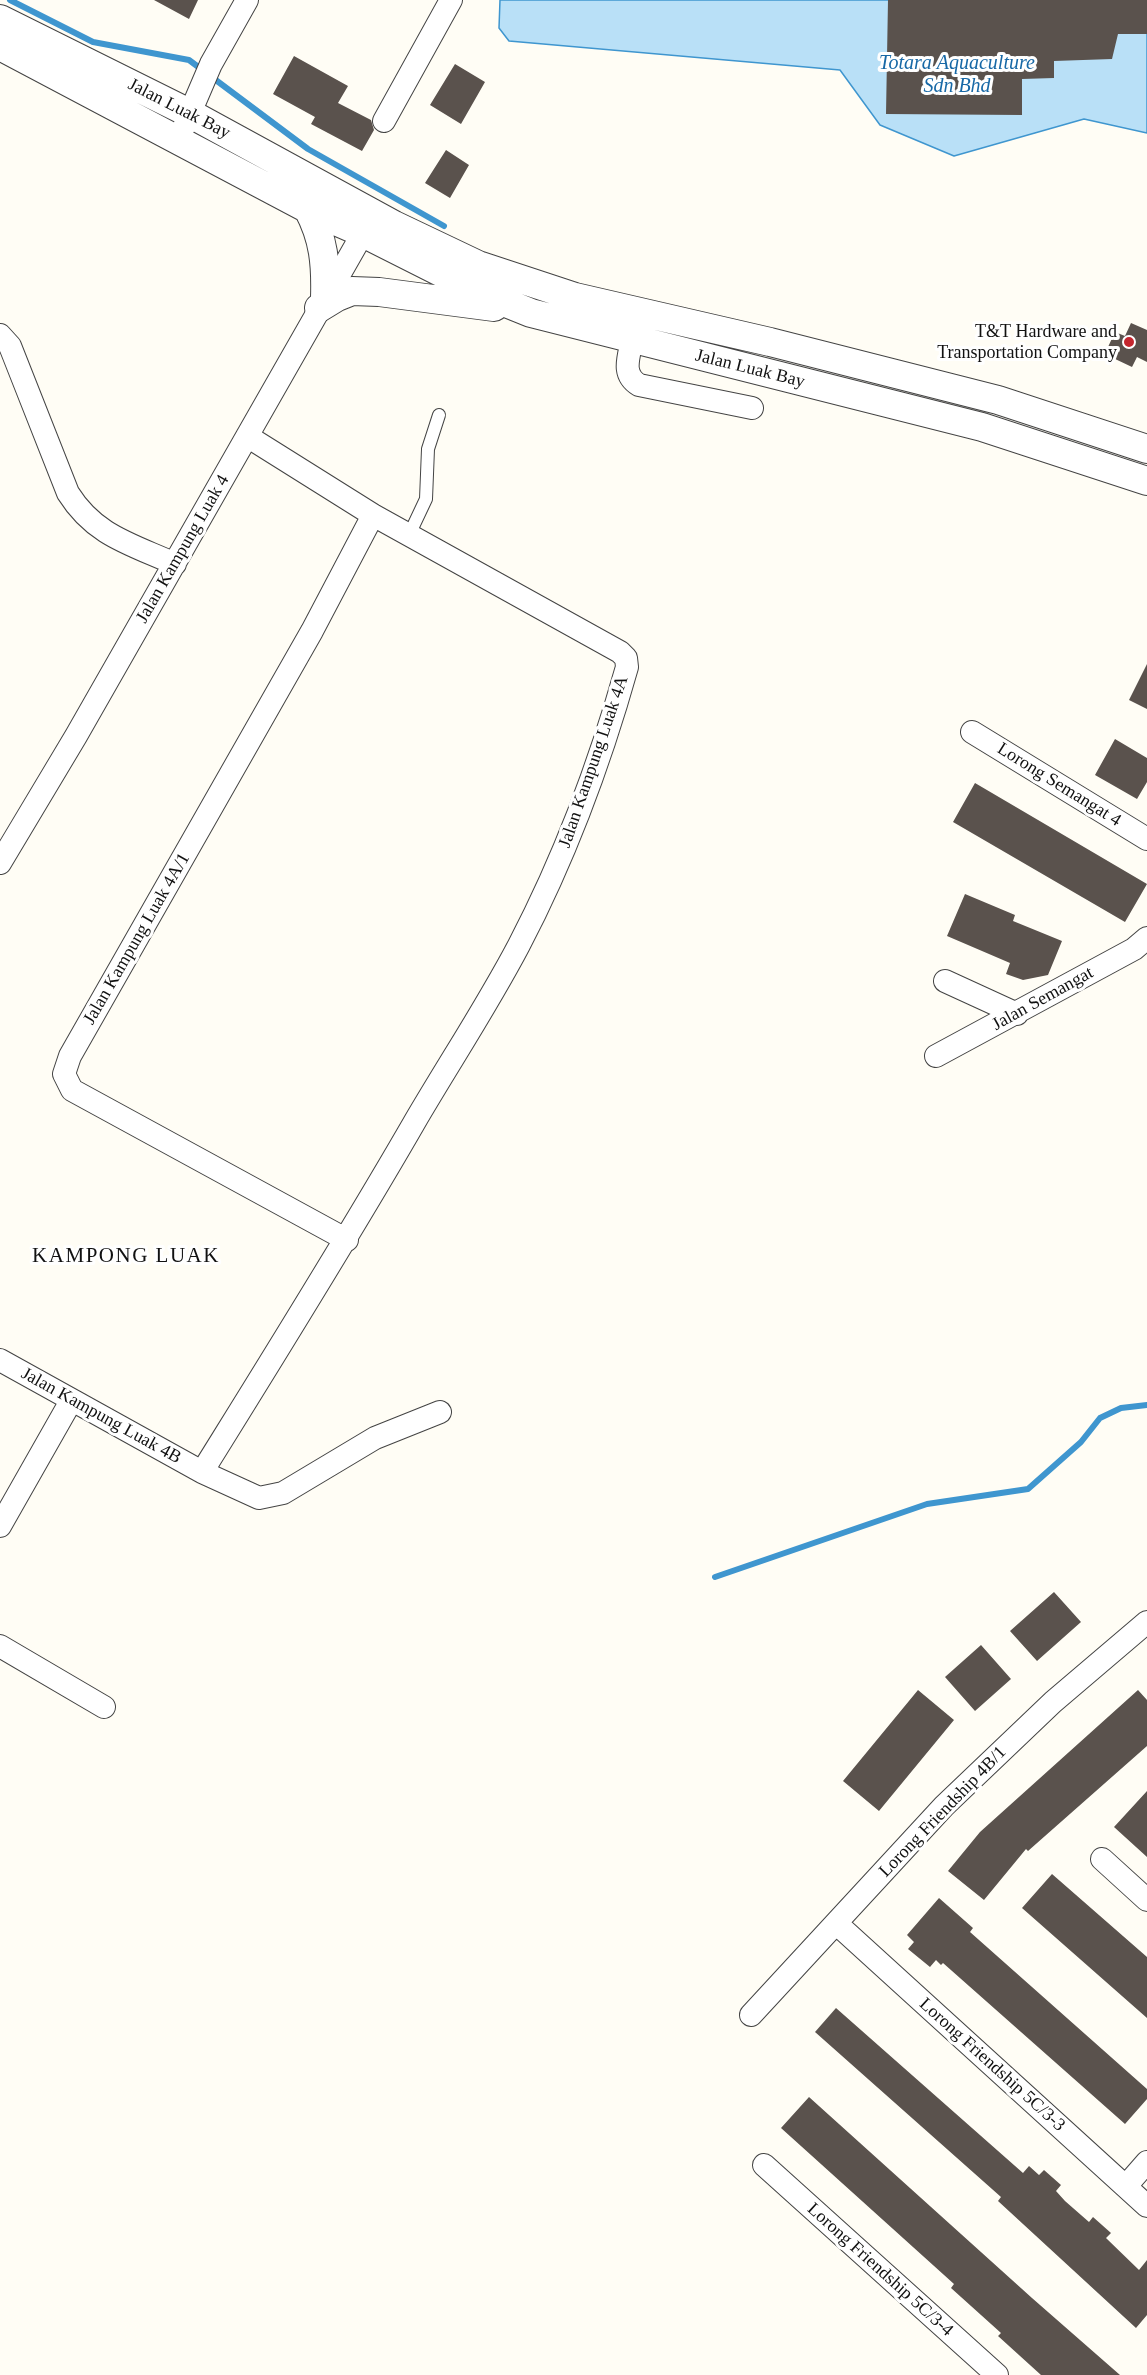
<!DOCTYPE html>
<style>
body{margin:0}
canvas{display:block;background:#fffdf5}
</style>
<canvas width="1147" height="2375"></canvas>
<script>
const context = document.querySelector('canvas').getContext('2d');
context.lineJoin = 'round';
function fill(path, color) { context.fillStyle = color; context.fill(path, 'evenodd'); }
function trace(path, color, width, dash) { context.strokeStyle = color; context.lineWidth = width; context.lineCap = dash ? 'butt' : 'round'; context.setLineDash(dash || []); context.stroke(path); }
function label(font, color, halo, rows, align = 'center') {
  context.font = font + ' Georgia,serif'; context.lineWidth = 6; context.setLineDash([]); context.textBaseline = 'middle'; context.strokeStyle = halo; context.fillStyle = color; for (const [text, x, y, turn = 0] of rows) {
    context.save(); context.translate(x, y); context.rotate((+turn || 0) * Math.PI / 180); context.textAlign = isNaN(turn) ? turn : align; if (halo) context.strokeText(text, 0, 0); context.fillText(text, 0, 0); context.restore();
  }
}
const water = new Path2D(`
 M500 0H1147V133L1084 119 954 156 880 125 840 70 509 41 499 28Z`);
const stream = new Path2D(`
 M10 0 93 42 189 60 308 149 444 226
 M715 1577 927 1504 1028 1489 1081 1442 1100 1418 1121 1408 1147 1405`);
const building = new Path2D(`
 M154 0H198L189 19Z
 M888 0H1147V34H1118L1112 59 1054 61V78L1022 79V115L886 114Z
 M294 56 348 86 338 103 371 120 374 130 362 151 311 124 315 117 273 94Z
 M455 64 485 82 461 124 430 105Z
 M446 150 469 165 450 198 425 183Z
 M1131 323 1147 330V362L1137 357 1132 367 1113 358 1117 351 1108 347 1115 332 1125 336Z
 M1147 664V709L1129 700Z
 M1115 739 1147 758V782L1137 799 1095 775Z
 M975 783 1147 884 1125 922 953 822Z
 M965 894 1015 915 1013 921 1062 941 1048 975 1023 980 1006 974 1010 963 947 936Z
 M1054 1592 1081 1622 1037 1661 1010 1631Z
 M981 1645 1011 1679 975 1711 945 1677Z
 M918 1690 954 1720 879 1811 843 1781Z
 M1138 1690 1147 1700V1746L1028 1851 1026 1849 984 1900 948 1871 980 1832Z
 M1147 1791V1857L1114 1827Z
 M1052 1874 1147 1957V2018L1022 1908Z
 M939 1898 973 1928 970 1932 1147 2089V2099L1125 2124 943 1963 941 1965 936 1960 930 1967 908 1949 914 1942 907 1935Z
 M836 2008 1023 2173 1029 2166 1039 2175 1044 2170 1061 2185 1056 2191 1065 2201 1089 2222 1093 2217 1111 2233 1106 2238 1139 2270 1147 2260V2315L1136 2328 998 2201 1001 2197 815 2032Z
 M809 2097 1032 2298 1120 2375H1041L998 2336 1001 2333 951 2288 954 2284 781 2128Z`);
const service = new Path2D(`
 M409 535 426 499 428 449 439 415`);
const minor = new Path2D(`
 M384 121 451 0
 M184 127 211 64 247 0
 M0 335 10 346 68 493C95 536 131 544 175 564
 M632 340C629 357 621 374 639 385L752 408
 M972 732 1147 839
 M0 863 76 736 363 233
 M945 981 1017 1014
 M936 1056 1134 949 1147 938
 M347 1240 72 1090 64 1074 70 1056 312 631 373 515
 M0 1360 202 1472 259 1498 283 1493 375 1438 440 1412
 M202 1472C274 1356 346 1241 414 1123 449 1063 487 1006 519 945 565 857 600 763 627 667L626 658 620 652 373 515 247 436
 M0 1526 71 1401
 M0 1646 104 1707
 M1102 1859 1147 1900
 M837 1924 1147 2206
 M751 2015 944 1806 1053 1702 1147 1622
 M764 2165 997 2375
 M1126 2186 1147 2162`);
const tertiary = new Path2D(`
 M0 19 189 113 394 225 478 265 575 297 770 342 998 400 1147 449
 M0 46 308 209 363 233 484 294 531 313 982 427 1147 481
 M308 209C324 239 326 264 325 298
 M319 308 337 297 352 291 379 292 494 307`);
const markers = [
 [1129,342,6,"#c4262e"]
];
const streetNames = [
 ["Jalan Luak Bay",179,109,27],
 ["Jalan Luak Bay",750,369,14],
 ["Jalan Kampung Luak 4",183,549,-60],
 ["Jalan Kampung Luak 4A",594,762,-71],
 ["Lorong Semangat 4",1059,785,32],
 ["Jalan Kampung Luak 4A/1",137,939,-60],
 ["Jalan Semangat",1043,999,-29],
 ["Jalan Kampung Luak 4B",101,1416,29],
 ["Lorong Friendship 4B/1",943,1812,-46],
 ["Lorong Friendship 5C/3-3",992,2065,42],
 ["Lorong Friendship 5C/3-4",880,2270,42]
];
const poiNames = [
 ["T&T Hardware and",1117,332],
 ["Transportation Company",1117,353]
];
const waterNames = [
 ["Totara Aquaculture",957,64],
 ["Sdn Bhd",957,87]
];
const quarterNames = [
 ["KAMPONG LUAK",126,1256]
];
fill(water, '#b9e0f7');
trace(water, '#3f96cf', 1.5);
trace(stream, '#3f96cf', 6);
fill(building, '#5a524d');
trace(service, '#444', 14);
trace(minor, '#444', 24);
trace(tertiary, '#444', 30);
trace(service, '#fff', 12);
trace(minor, '#fff', 22);
trace(tertiary, '#fff', 28);
for (const [x, y, r, color] of markers) { const dot = new Path2D(); dot.arc(x, y, r, 0, 2 * Math.PI); context.fillStyle = color; context.fill(dot); trace(dot, '#fff', 2); }
label('18px', '#111', '#fff', streetNames);
label('18px', '#111', '#fff', poiNames, 'right');
label('italic 20px', '#1768a6', '#fff', waterNames);
context.letterSpacing = '1.5px';
label('21px', '#111', '#fff', quarterNames);
context.letterSpacing = '0px';
</script>
